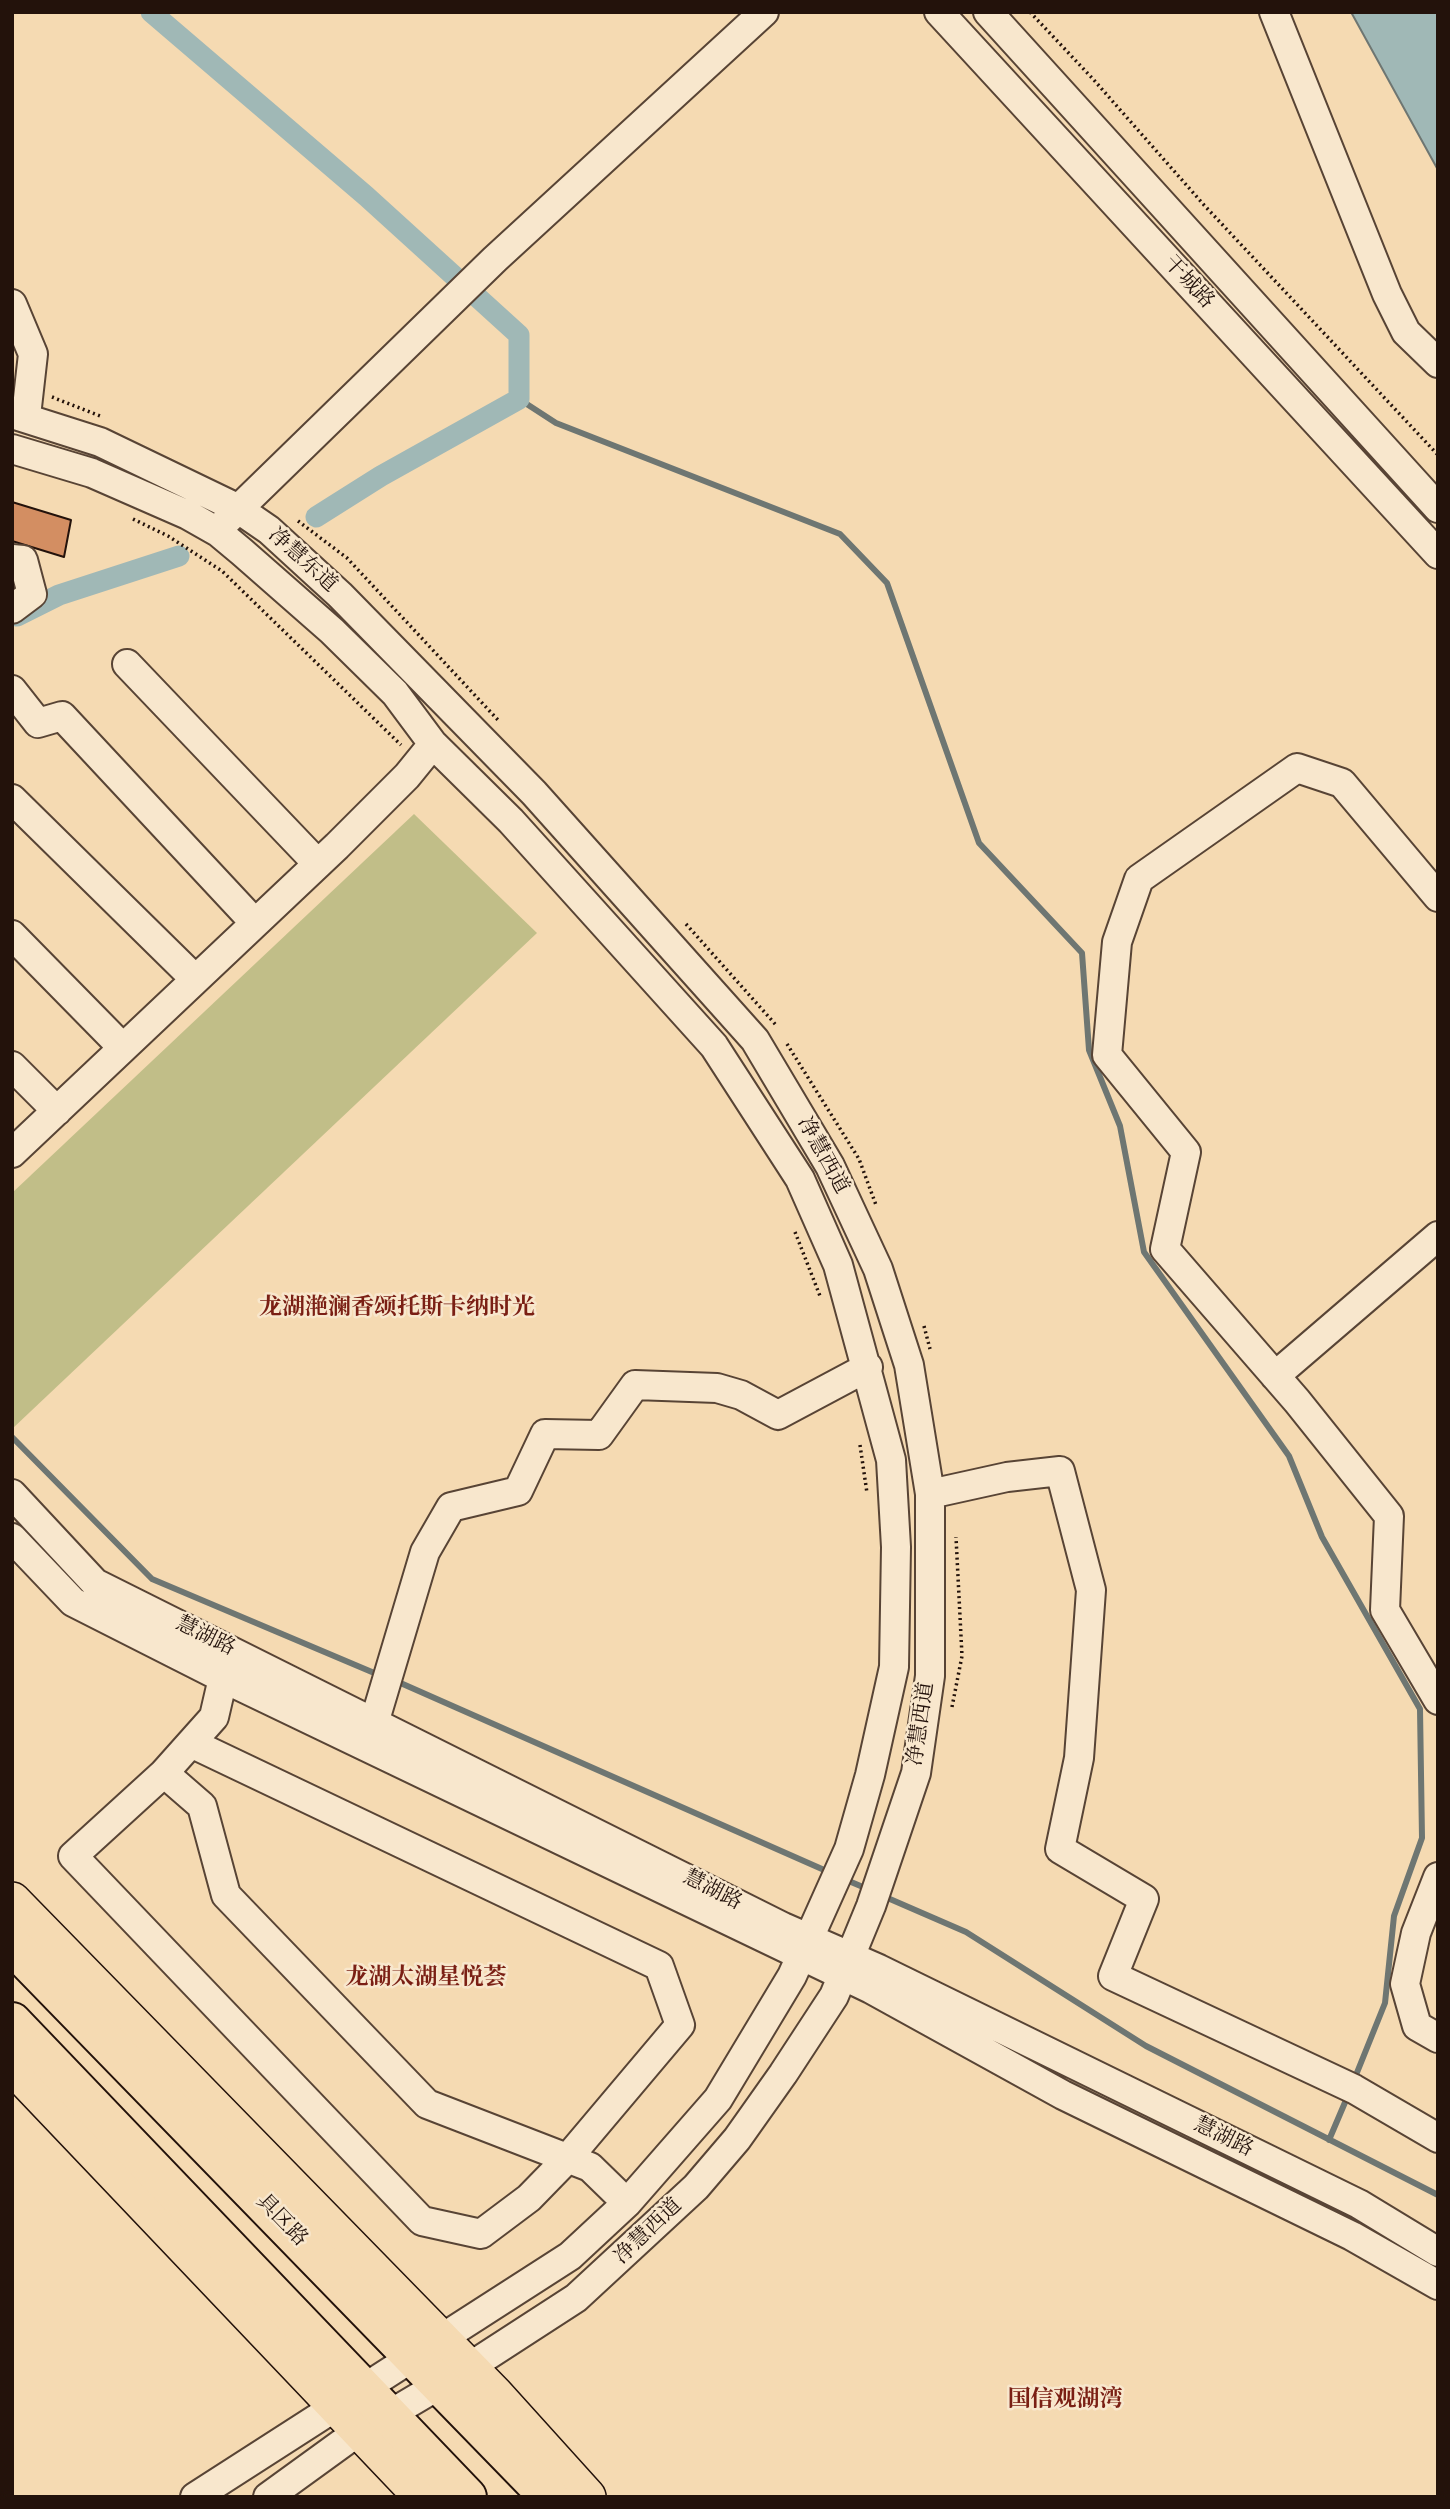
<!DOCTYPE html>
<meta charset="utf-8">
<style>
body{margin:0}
#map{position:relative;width:1450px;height:2509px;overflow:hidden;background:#f5dab2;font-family:"IM FELL Double Pica",serif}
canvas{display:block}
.frame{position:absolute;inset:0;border:14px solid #23120b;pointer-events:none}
</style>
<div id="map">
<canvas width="1450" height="2509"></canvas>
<div class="frame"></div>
</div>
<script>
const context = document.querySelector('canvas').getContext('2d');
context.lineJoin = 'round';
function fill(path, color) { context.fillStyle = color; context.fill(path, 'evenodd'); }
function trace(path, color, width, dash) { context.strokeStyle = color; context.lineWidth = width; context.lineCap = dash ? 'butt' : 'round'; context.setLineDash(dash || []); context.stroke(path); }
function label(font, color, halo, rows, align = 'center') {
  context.font = font + ' "IM FELL Double Pica","Noto Serif SC",serif'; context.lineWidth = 5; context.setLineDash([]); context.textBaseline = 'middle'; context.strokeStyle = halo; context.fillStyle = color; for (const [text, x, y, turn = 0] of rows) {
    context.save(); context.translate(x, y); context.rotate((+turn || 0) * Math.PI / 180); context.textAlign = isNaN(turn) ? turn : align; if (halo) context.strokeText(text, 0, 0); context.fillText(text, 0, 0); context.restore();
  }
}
const green = new Path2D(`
 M414 814 537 933 12 1429V1193Z`);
const water = new Path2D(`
 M1351 12H1438V170Z`);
const stream = new Path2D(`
 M519 399 556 423 840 534 887 583 979 843 1082 953 1089 1050 1120 1126 1144 1252 1289 1456 1322 1537 1420 1709 1422 1838 1394 1916 1385 2003 1354 2080
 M12 1437 152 1579 379 1675
 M396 1681 831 1873
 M844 1879 870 1890
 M883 1896 966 1932 1146 2046 1438 2195
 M1329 2140 1349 2093`);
const canal = new Path2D(`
 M151 12 366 196 519 335V399L381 476 316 517
 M17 616 59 595 179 556`);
const building = new Path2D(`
 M12 502 71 520 64 557 12 541Z`);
const path = new Path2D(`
 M1030 12 1093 79 1204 205 1438 455
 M52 397 100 416
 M133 519 168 536 222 571 401 745
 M298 521 347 558 498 720
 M686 924 776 1025
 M787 1044 859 1159 876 1205
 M795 1232 820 1296
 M924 1326 930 1349
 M860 1445 867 1493
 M952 1707 962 1656 956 1537`);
const minor = new Path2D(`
 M939 12 1438 554
 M988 12 1438 508
 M1274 12 1387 294 1406 332 1438 363
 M12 304 33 354 26 416
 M12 414 100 442 237 508 269 530 340 595 534 793 755 1040 830 1166 878 1269 909 1365 930 1494V1676L916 1773 871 1906 834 1996 783 2074 737 2139 696 2187 576 2298 468 2368 348 2439 268 2497
 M12 449 92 473 188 515 218 532 242 552 332 631 395 693 433 744 511 821 714 1046 800 1179 838 1265 891 1460 896 1547 894 1667 870 1775 849 1849 792 1976 718 2099 627 2203 570 2256 195 2497
 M226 521 495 259 764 12
 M12 559 23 560 32 594 12 609
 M127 664 318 864
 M12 690 38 723 62 716 255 923
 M12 799 195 979
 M1438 897 1342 783 1297 768 1139 879 1117 942 1107 1055 1186 1152 1165 1249 1297 1401 1389 1516 1385 1610 1438 1700
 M12 935 123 1048
 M12 1066 57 1111
 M12 1153 337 846 407 776 433 744
 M1275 1376 1438 1236
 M12 1494 95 1583 783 1927 879 1969 1359 2204 1438 2252
 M930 1494 1007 1477 1060 1471 1091 1590 1079 1758 1060 1849 1144 1899 1113 1976 1354 2089 1438 2138
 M12 1538 73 1602 223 1678 871 1989 1063 2095 1352 2236 1438 2285
 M223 1678 214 1717 164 1773 202 1806 226 1895 427 2104 590 2167 627 2203
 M375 1720 425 1552 451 1507 518 1491 545 1434 599 1435 635 1385 717 1388 741 1395 778 1415 868 1367
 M164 1773 73 1856 422 2221 481 2234 529 2198 567 2159 680 2025 659 1966 191 1743
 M1438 1877 1416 1933 1405 1984 1417 2026 1438 2038`);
const major = new Path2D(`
 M12 1901 494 2394 587 2497
 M12 2065 423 2497`);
const highway = new Path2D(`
 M12 1945 549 2497
 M12 2022 467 2497`);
const streetNames = [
 ["干城路",1188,283,47],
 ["净慧东道",302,561,42],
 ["净慧西道",822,1156,61],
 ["慧湖路",205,1637,26],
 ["净慧西道",922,1724,-82],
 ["慧湖路",712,1891,27],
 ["慧湖路",1223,2138,26],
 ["具区路",281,2221,46],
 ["净慧西道",649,2232,-44]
];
const neighbourhoodNames = [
 ["龙湖滟澜香颂托斯卡纳时光",397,1309],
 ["龙湖太湖星悦荟",426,1979],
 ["国信观湖湾",1065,2401]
];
fill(green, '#c1be88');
fill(water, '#a0b8b6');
trace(water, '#6e7672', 2);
trace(stream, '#6e7672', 6);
trace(canal, '#a0b8b6', 21);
fill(building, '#d38e62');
trace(building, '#23120b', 2);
trace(minor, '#584435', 32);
trace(major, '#23120b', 40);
trace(highway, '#23120b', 42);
trace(path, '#23120b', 3.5, [2, 3.5]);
trace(minor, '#f8e7cd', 28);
trace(major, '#f5dab2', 37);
trace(highway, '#f5dab2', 38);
label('21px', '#23120b', '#f8e7cd', streetNames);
label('bold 23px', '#7a1f14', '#f8e7cd', neighbourhoodNames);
</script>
